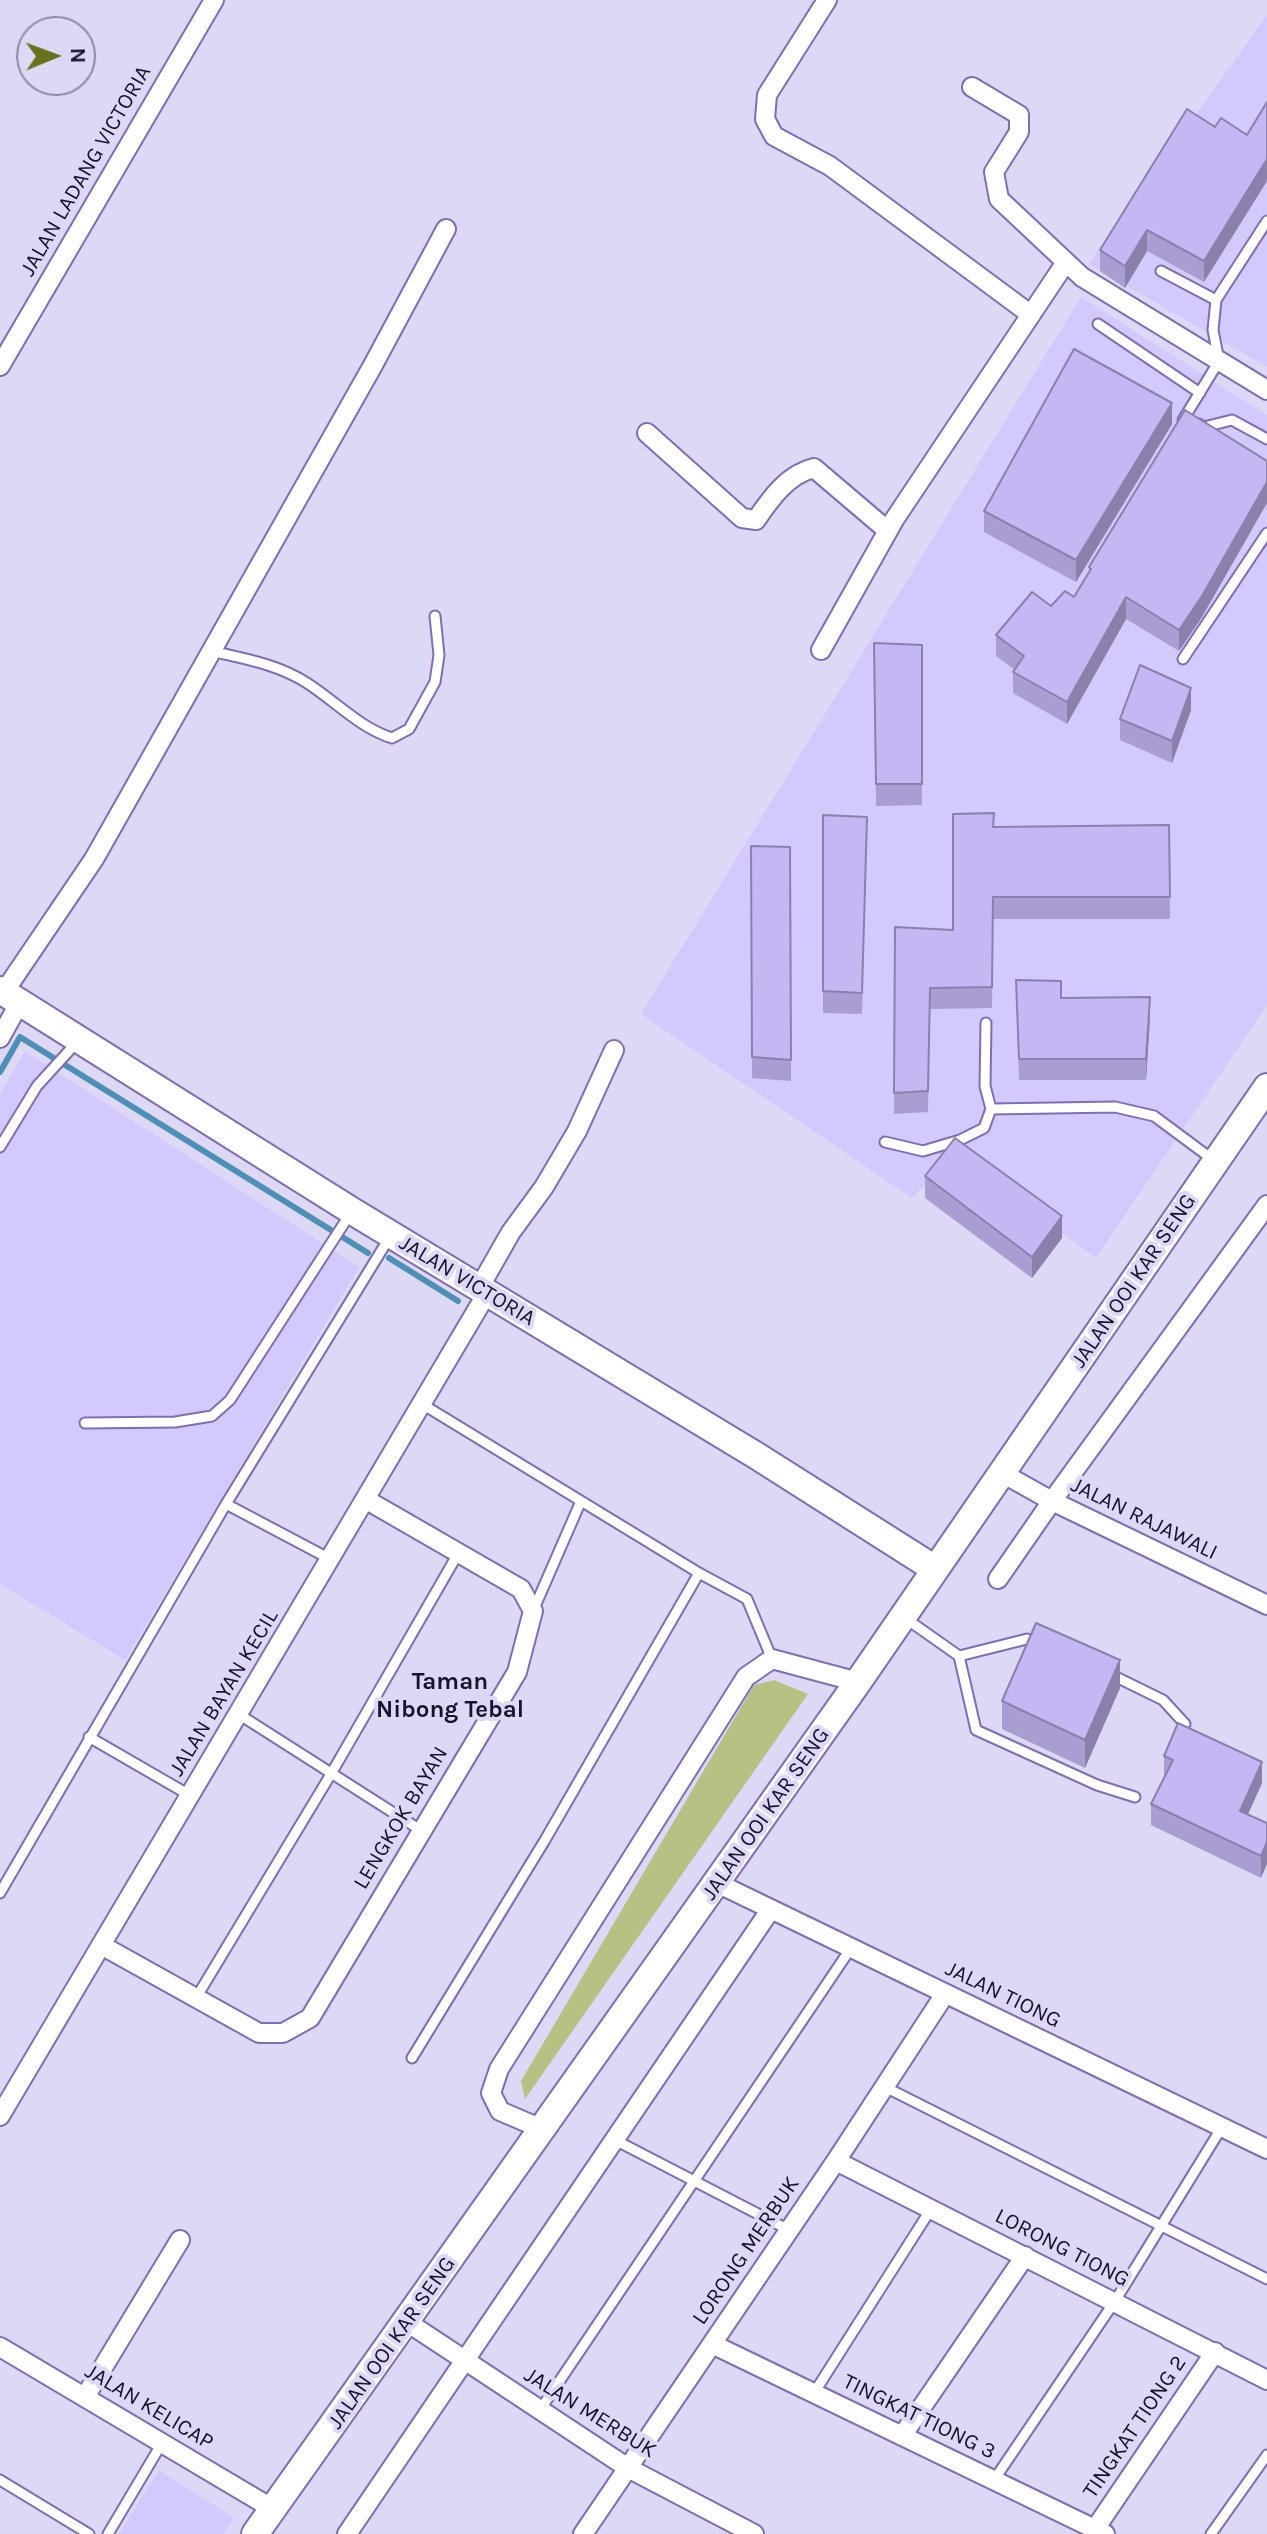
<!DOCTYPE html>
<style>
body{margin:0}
#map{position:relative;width:1267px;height:2534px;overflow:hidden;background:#ded8f7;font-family:Karla,sans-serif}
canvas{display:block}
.north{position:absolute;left:16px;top:16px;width:80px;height:80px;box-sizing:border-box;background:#ded8f7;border:2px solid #9088a6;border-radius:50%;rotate:89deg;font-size:22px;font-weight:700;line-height:32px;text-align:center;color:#1a112d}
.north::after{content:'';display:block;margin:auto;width:28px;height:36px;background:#69721b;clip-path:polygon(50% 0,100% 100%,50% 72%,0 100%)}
</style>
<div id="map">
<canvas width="1267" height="2534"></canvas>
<div class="north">N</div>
</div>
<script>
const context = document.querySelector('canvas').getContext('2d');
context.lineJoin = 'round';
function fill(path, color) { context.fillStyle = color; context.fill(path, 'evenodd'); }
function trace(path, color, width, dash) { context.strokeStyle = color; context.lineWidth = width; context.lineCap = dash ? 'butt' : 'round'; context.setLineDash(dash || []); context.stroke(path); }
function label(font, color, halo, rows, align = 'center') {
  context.font = font + ' Karla,sans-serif'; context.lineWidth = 8; context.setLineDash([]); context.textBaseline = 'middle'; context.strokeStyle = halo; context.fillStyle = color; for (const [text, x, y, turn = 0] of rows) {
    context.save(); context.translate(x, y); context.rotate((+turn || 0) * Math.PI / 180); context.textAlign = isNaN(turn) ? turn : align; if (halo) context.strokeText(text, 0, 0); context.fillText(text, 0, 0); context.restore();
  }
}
const built = new Path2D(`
 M1267 15V367L1089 264Z
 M1081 297 1267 415V1005L1096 1258 955 1153 912 1198 641 1014Z
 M25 1051 359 1267 125 1660 0 1584V1094Z
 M159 2470 234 2518 223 2534H119Z`);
const green = new Path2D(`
 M774 1680 808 1694 525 2099 521 2081 754 1685Z`);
const stream = new Path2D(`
 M0 1072 20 1037 368 1253
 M389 1258 458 1301`);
const lane = new Path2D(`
 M1161 271 1216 300
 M1098 324 1200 393
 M1183 420 1219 361 1213 330 1216 300 1267 221
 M1199 424 1204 427 1232 420 1267 439
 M211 651C245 659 277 664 307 683 335 701 360 728 392 738L409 729 435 682 439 655 435 616
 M1183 659 1267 533
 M986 1023 985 1086 991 1109 1115 1107 1154 1116 1212 1159
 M885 1142 923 1151 960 1140 984 1128 991 1109
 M0 1147 37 1086 78 1041
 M422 1404 699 1573 747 1599 772 1659
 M85 1423 175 1422 212 1416 230 1400 350 1214
 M226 1504 330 1559
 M533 1611 581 1501
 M905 1618 959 1656 1027 1639 1039 1644
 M959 1656 976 1730 1097 1785 1135 1797
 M1112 1675 1163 1700 1185 1724
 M240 1715 422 1831
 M89 1737 191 1796
 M0 1893 226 1504 391 1235
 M196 1998 331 1774 459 1552
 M412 2058 545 1840 699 1573
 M885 2087 1267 2279
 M615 2140 789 2230
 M814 2393 931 2209
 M540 2410 851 1948
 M0 2480 89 2534
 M994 2480 1115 2301 1222 2127
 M108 2534 162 2443
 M1211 2534 1267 2455`);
const street = new Path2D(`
 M827 0 767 95 765 119 774 136 830 166 1030 314
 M972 87 1019 115V132L994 172 999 199 1082 277 1267 390
 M0 366 214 0
 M647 433 742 518 756 520C771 498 788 474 814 468L888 531
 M821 650 894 520 1066 262
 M4 992 94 859 372 367 446 229
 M0 1038 20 1002
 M479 1288 511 1232 544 1187 577 1131 614 1050
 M1002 1473 1052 1501 1267 1605
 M998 1579 1052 1501 1267 1205
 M717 1883 1267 2149
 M101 1945 259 2033H283L310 2018 517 1672 533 1611 521 1589 365 1499
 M0 2116 487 1293
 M542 2129 500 2111 491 2093 499 2069 746 1677 772 1659 858 1682
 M836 2161 1267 2380
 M407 2322 628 2468 754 2534
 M712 2344 1105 2534
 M0 2347 273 2509
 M85 2397 180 2240
 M902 2436 1025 2256
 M1095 2529 1215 2352
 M347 2534 771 1909
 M583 2534 836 2161 945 1994`);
const secondary = new Path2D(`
 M0 990 352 1211 757 1456 935 1569
 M255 2534 858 1682 1267 1087`);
const wall = new Path2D(`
 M1215 127 1204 282 1147 251 1125 288 1100 271V250Z
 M1172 424 1076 582 984 532V511Z
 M1089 567 1202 617 1179 651 1126 619 1067 724 1013 693V672L1015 670 996 656V635L1051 606 1074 597 1089 573Z
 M874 643 922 645V805L876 806Z
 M1191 710 1172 763 1120 740V719Z
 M823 815 867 817 862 1014 823 1013Z
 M1169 825 1170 919H993L992 1008 930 1009 928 1112 894 1114 895 927 953 930 993 827Z
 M751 846 791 1060V1081L752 1078Z
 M1016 980 1061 998 1150 1018 1146 1080H1019Z
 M925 1176 1062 1238 1032 1278 925 1198Z
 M1120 1688 1085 1768 1002 1729V1701Z
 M1164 1756 1262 1783 1248 1814 1267 1823 1261 1878 1151 1825V1804L1164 1777Z`);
const shadedWall = new Path2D(`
 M1267 159V181L1204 282V261Z
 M1147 230V251L1125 288V266Z
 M1172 403V424L1076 582V560Z
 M1267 482V503L1202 617 1179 651V630Z
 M1126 597V619L1067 724V702Z
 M1191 688V710L1172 763V741Z
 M1150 997V1018L1146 1080V1059Z
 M1062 1216V1238L1032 1278V1257Z
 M1120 1660V1688L1085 1768V1740Z
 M1262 1762V1783L1240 1832V1811Z
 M1267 1842V1864L1261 1878V1856Z`);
const building = new Path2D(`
 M1267 102V159L1204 261 1147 230 1125 266 1100 250 1187 109 1215 127 1221 118 1247 135Z
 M1074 349 1172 403 1076 560 984 511Z
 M1185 410 1267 461V482L1202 596 1179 630 1126 597 1067 702 1013 672 1024 656 996 635 1032 592 1051 606 1065 591 1074 597 1091 569 1089 567Z
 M874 643 922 645V784H876Z
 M1140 665 1191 688 1172 741 1120 719Z
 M994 813 993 827 1169 825 1170 897H993L992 987 930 988 928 1091 894 1093 895 927 953 930V814Z
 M823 815 867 817 862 993 823 991Z
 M751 846 790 847 791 1060 752 1057Z
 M1016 980 1061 981V998L1150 997 1146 1059H1019Z
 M955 1138 1062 1216 1032 1257 925 1176Z
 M1036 1623 1120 1660 1085 1740 1002 1701Z
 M1178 1723 1262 1762 1240 1811 1267 1823V1842L1261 1856 1151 1804 1173 1760 1164 1756Z`);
const streetNames = [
 ["JALAN LADANG VICTORIA",86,171,-60],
 ["JALAN VICTORIA",467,1281,31],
 ["JALAN OOI KAR SENG",1134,1281,-56],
 ["JALAN RAJAWALI",1144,1519,26],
 ["JALAN BAYAN KECIL",224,1693,-59],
 ["JALAN OOI KAR SENG",766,1814,-55],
 ["LENGKOK BAYAN",401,1818,-59],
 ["JALAN TIONG",1003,1995,26],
 ["LORONG TIONG",1062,2248,27],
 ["LORONG MERBUK",746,2251,-56],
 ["JALAN OOI KAR SENG",392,2343,-55],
 ["JALAN KELICAP",149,2407,31],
 ["JALAN MERBUK",590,2413,32],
 ["TINGKAT TIONG 3",919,2417,26],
 ["TINGKAT TIONG 2",1135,2427,-56]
];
const neighbourhoodNames = [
 ["Taman",450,1682],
 ["Nibong Tebal",450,1710]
];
fill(built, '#d4c9fc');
fill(green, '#b8c183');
trace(stream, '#4e90b5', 6);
trace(lane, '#806db4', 13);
trace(street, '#806db4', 22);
trace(secondary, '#806db4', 30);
trace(lane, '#fff', 9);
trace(street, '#fff', 18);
trace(secondary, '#fff', 26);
fill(wall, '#a99dd2');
fill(shadedWall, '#8a80ab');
fill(building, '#c5b7f4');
trace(building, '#8a80ab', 2);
label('22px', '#1a112d', '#ded8f7', streetNames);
label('bold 24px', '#1a112d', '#ded8f7', neighbourhoodNames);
</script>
